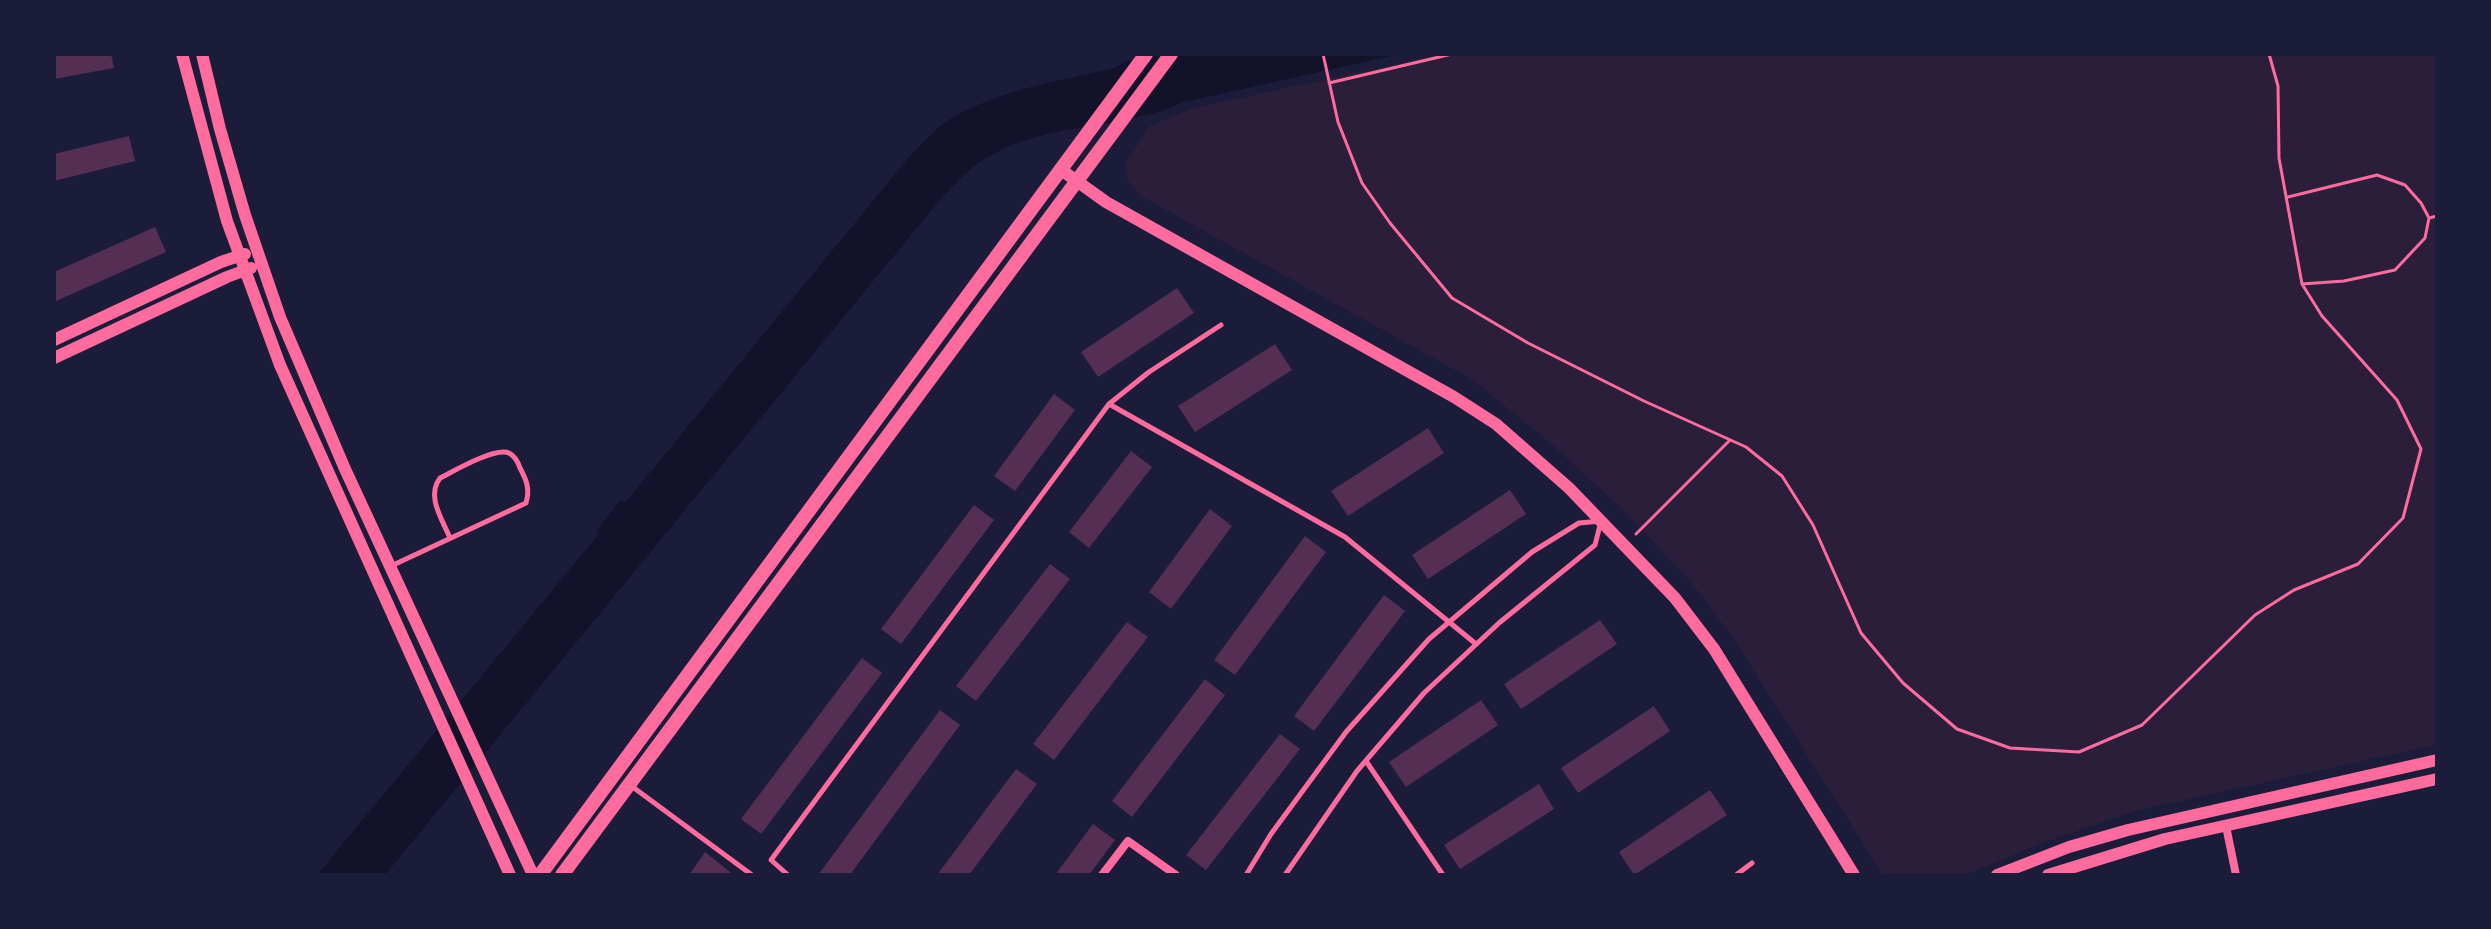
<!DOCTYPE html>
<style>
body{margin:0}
#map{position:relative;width:2491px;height:929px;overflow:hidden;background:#1b1b3a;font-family:Arial,sans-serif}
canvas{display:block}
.frame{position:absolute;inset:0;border:56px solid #1b1b3a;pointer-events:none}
</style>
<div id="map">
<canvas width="2491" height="929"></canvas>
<div class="frame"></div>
</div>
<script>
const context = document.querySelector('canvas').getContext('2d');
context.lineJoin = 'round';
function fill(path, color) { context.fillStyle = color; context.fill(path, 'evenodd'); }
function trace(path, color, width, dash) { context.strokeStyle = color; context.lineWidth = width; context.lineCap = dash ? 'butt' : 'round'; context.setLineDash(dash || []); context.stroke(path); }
const green = new Path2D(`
 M1443 54H2437V745L2139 810 2048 841 1964 875H1883L1733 638 1691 582 1621 508 1548 441 1473 380 1139 195 1127 179 1125 164 1150 126 1193 108Z`);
const water = new Path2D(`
 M1160 54H1399L1184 102C1123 130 1049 122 991 155 972 165 958 181 943 196L385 875H317L599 534 596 531 621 500 625 503 909 157C922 144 935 129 950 119 999 90 1059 81 1115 68L1126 61Z`);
const building = new Path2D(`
 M54 54H111L114 68 54 79Z
 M129 136 135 161 54 181V154Z
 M155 227 166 252 54 302V272Z
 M1177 288 1194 313 1098 377 1081 352Z
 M1275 344 1292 370 1195 432 1178 406Z
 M1054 394 1075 410 1015 491 994 476Z
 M1428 428 1444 453 1348 516 1331 491Z
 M1131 451 1152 467 1089 548 1069 532Z
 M1510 490 1526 514 1428 579 1412 555Z
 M974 505 994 520 901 644 881 629Z
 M1210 509 1232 526 1171 609 1149 592Z
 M1305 536 1326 552 1235 675 1214 660Z
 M1050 564 1070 579 976 701 956 686Z
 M1384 595 1405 611 1314 731 1294 716Z
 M1600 620 1617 644 1521 709 1504 684Z
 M1127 622 1148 637 1054 760 1033 744Z
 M862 658 882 673 761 834 741 819Z
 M1205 679 1225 695 1132 817 1112 801Z
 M1481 700 1498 725 1406 787 1389 762Z
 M1654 706 1670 731 1578 793 1561 768Z
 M940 710 960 725 850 875H818Z
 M1280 734 1300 749 1206 870 1186 855Z
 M1016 769 1037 784 969 875H937Z
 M1539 784 1554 809 1460 869 1444 845Z
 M1710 790 1727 815 1634 875 1619 852Z
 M1093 824 1115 840 1089 875H1055Z
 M705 852 734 875H689Z`);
const path = new Path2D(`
 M1323 54 1338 122 1362 183 1390 223 1452 298 1528 343 1644 401 1746 447 1782 476 1813 525 1861 633 1903 683 1957 729 2010 748 2079 752 2142 725 2255 615 2294 590 2358 564 2403 518 2421 449 2397 400 2322 316 2302 284 2279 158 2278 86 2269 54
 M1329 83 1452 54
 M2288 197 2377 175 2405 185 2421 203 2429 218 2425 238 2395 270 2344 281 2302 284
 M2429 218 2437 216
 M1636 534 1730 440`);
const service = new Path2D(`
 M1109 404 1345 537 1476 644
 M391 566 526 503C530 489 527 481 520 468 518 462 515 456 509 453 495 447 454 471 440 478 426 496 442 519 450 538
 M1366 761 1443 875
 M630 785 752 875
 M788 875 771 860 1109 404 1149 372 1221 325
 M1246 875 1271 834 1346 732 1429 639 1532 552 1579 523 1601 521 1595 545 1499 623 1424 693 1357 771 1285 875
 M1736 875 1752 863`);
const minor = new Path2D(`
 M2226 826 2236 875
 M1102 875 1128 841 1176 875`);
const tertiary = new Path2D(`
 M182 54 227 221 280 365 510 875
 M202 54 220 129 245 215 280 317 345 469 533 875
 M1060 169 1106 202 1454 397 1496 424 1569 488 1675 598 1714 649 1854 875
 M54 340 221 262 245 254
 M54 358 227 277 251 268
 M1997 875 2069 847 2128 830 2437 760
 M2048 875 2165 839 2437 779`);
const secondary = new Path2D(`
 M540 875 1146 54
 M562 875 1171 54`);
fill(green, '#2a1e3b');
fill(water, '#12122b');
fill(building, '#542f53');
trace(path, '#ff6b9d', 3);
trace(service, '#ff6b9d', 5);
trace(minor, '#ff6b9d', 8);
trace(tertiary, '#ff6b9d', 12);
trace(secondary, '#ff6b9d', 14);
</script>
